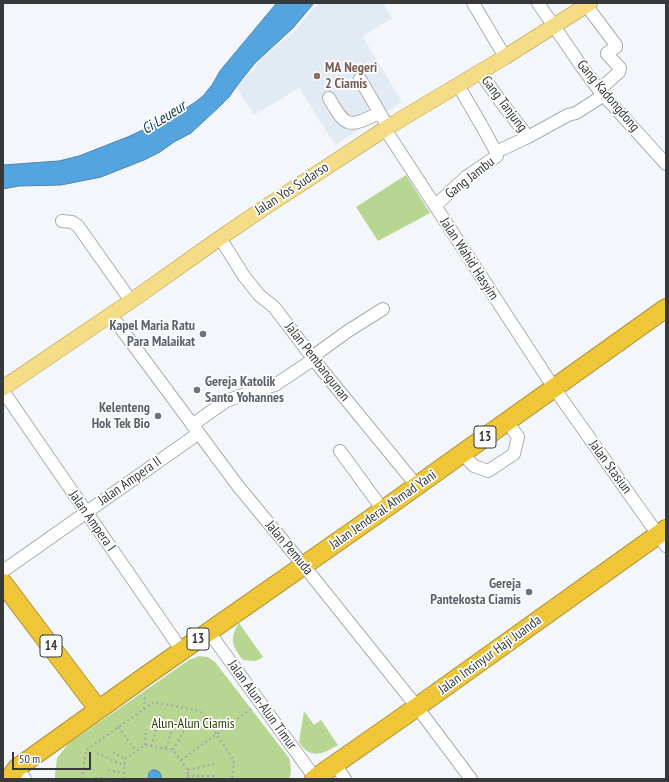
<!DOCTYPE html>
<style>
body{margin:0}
#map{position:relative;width:669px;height:782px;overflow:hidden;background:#f3f6fa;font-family:"PT Sans Narrow",sans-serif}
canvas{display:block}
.frame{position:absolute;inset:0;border:4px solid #373839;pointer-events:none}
.scale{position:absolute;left:12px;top:752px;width:79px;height:18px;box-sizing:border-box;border:2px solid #373839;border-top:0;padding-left:5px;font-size:12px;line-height:14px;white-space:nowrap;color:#373839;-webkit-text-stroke:3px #fff;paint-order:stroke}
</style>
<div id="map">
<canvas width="669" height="782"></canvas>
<div class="frame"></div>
<div class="scale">50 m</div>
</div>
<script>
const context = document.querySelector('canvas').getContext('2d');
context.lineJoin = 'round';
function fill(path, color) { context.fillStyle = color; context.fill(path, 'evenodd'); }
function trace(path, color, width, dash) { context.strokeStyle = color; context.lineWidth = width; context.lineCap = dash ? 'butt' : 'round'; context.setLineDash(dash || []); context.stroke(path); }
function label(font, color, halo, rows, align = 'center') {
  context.font = font + ' "PT Sans Narrow",sans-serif'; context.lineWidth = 3.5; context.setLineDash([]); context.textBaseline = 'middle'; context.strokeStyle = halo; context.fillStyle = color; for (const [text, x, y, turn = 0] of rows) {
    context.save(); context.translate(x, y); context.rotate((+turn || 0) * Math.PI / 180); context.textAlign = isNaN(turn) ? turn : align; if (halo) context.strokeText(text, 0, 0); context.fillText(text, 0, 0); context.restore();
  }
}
const built = new Path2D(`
 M318 3H383L392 18 363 36 366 42 402 102 335 145 299 88 254 115 237 88 239 83 255 69 258 62 297 29Z`);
const green = new Path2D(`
 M406 175 430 213 378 241 356 207Z
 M239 623 263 657 256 661 243 660C232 646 229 639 239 623Z
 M199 656 208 657 215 662 289 758C291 766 292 772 289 779H55V774L57 758 68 744 189 660Z
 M304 711 314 725 321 720 338 745C324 754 310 760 299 742Z`);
const water = new Path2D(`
 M277 3H314L293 28 255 63 239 83 229 97 219 107 191 133 174 142 160 152 144 160 101 177 61 185 19 186 3 189V165L59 161 79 156 130 136 180 112 194 103 203 96 212 85 220 71Z
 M152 770C158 769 162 773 161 779H148L149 773Z`);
const path = new Path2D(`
 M144 709 145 694
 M118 727 136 751
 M145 745 146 729
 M151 746 161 716
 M166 748 175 720
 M173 750 190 720
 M113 752 125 759
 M97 753 125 766
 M181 760 251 709
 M108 770 124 773
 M188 770 214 764
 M187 776H214
 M95 778 115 779
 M82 779 86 750 154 702 200 711 234 760 232 779
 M124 779 125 759 145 745 173 750 188 770 187 779`);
const minor = new Path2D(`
 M473 3 505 57
 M538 3 582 67 599 90 666 164
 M586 5 616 45V47L607 53V54L620 68 619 72 599 90
 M480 72 501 102 528 137
 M360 79 388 127
 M329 98C346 128 348 128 379 113
 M385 129 554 388 666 546
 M496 152 528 137 568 115 576 113 604 95
 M435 206 466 177 497 156 496 152 483 128 458 85
 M62 221 72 222 78 226 131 301
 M220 238 244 276 259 295 274 307 322 370 417 486
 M111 315 238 486 304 566 417 707 471 779
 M312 357 348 331 383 309
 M3 391 182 651
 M192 425 226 401 248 393 275 385 314 359
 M340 451 383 510
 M462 453 474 466 488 471 514 454 518 437 507 421
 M3 571 199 433
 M209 632 315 778
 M335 764 345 779
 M17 768 25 779`);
const major = new Path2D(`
 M3 388 131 301 220 238 264 208 388 127 505 57 590 3`);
const highway = new Path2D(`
 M3 583 98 709
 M9 779 17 768 147 675 383 510 666 308
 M314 779 417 707 666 529`);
const markers = [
 [317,76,4,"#8d6e63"],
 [203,334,4,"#6b7280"],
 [197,390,4,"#6b7280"],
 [158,416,4,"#6b7280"],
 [529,592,4,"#6b7280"]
];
const shields = [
 [485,437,22],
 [198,639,22],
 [51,646,22]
];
const shieldNames = [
 ["13",485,437],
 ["13",198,639],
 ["14",51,646]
];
const educationNames = [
 ["MA Negeri",325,68],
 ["2 Ciamis",325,84]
];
const streetNames = [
 ["Gang Kadongdong",608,96,50],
 ["Gang Tanjung",504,104,53],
 ["Gang Jambu",470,178,-38],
 ["Jalan Yos Sudarso",292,189,-33],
 ["Jalan Wahid Hasyim",469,259,57],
 ["Jalan Pembangunan",317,362,52],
 ["Jalan Stasiun",610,467,54],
 ["Jalan Ampera II",130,481,-35],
 ["Jalan Jenderal Ahmad Yani",383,510,-35],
 ["Jalan Ampera I",92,521,55],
 ["Jalan Pemuda",289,548,50],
 ["Jalan Insinyur Haji Juanda",490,655,-36],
 ["Jalan Alun-Alun Timur",262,705,54]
];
const worshipNames = [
 ["Kapel Maria Ratu",195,326],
 ["Para Malaikat",195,342],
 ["Gereja Katolik",205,382,"left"],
 ["Santo Yohannes",205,398,"left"],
 ["Kelenteng",150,408],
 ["Hok Tek Bio",150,424],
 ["Gereja",521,584],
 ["Pantekosta Ciamis",521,600]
];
const parkNames = [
 ["Alun-Alun Ciamis",193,724]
];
const waterNames = [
 ["Ci Leueur",164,118,-32]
];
fill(built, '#e2eaf4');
fill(green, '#b7d691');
fill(water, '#54a4df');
trace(water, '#4b84ad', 1);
trace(minor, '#aaadb0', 14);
trace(major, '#af9438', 16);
trace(highway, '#af9438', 20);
trace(path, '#a6a8ab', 2, [2, 3]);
trace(minor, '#fff', 12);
trace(major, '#f5dd87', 15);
trace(highway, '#efc637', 18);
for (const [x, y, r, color] of markers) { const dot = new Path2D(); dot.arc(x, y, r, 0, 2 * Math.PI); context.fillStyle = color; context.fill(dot); trace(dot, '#fff', 1.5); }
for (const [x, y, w] of shields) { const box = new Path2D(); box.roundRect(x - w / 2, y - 11, w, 22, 3); context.fillStyle = '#fff'; context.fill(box); trace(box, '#373839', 1); }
label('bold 13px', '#373839', null, shieldNames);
label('bold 14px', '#785e54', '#fff', educationNames, 'left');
label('14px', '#373839', '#fff', streetNames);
label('bold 14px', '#5b616d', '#fff', worshipNames, 'right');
label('14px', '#293e00', '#fff', parkNames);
label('italic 15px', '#0d3048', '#fff', waterNames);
</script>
